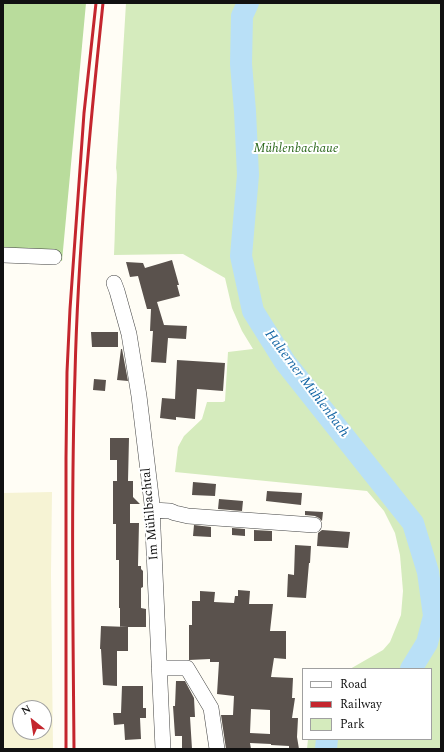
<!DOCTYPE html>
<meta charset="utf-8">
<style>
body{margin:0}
#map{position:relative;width:444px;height:752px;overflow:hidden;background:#fffdf5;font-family:Spectral,serif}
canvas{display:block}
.frame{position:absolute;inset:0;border:4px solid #111;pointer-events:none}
.legend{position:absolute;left:302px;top:668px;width:130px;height:72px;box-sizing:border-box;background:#fff;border:1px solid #a0a0a0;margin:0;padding:5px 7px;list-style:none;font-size:12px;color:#111}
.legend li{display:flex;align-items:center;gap:8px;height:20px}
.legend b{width:20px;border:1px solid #a0a0a0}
.north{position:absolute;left:12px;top:700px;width:40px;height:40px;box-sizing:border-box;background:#fff;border:1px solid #a0a0a0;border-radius:50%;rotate:330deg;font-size:11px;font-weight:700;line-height:16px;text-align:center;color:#111}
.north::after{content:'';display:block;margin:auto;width:14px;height:18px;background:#c4262e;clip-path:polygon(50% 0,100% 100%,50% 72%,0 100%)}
</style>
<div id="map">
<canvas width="444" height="752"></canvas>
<div class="frame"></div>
<ul class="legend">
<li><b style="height:5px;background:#fff"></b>Road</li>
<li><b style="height:5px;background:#c4262e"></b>Railway</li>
<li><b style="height:11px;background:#d5ebbd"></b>Park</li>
</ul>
<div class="north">N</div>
</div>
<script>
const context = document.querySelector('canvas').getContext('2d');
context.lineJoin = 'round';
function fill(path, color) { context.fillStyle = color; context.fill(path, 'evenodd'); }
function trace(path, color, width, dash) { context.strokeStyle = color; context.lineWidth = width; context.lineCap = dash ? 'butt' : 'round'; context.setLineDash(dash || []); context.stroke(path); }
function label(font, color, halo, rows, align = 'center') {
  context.font = font + ' Spectral,serif'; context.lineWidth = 4; context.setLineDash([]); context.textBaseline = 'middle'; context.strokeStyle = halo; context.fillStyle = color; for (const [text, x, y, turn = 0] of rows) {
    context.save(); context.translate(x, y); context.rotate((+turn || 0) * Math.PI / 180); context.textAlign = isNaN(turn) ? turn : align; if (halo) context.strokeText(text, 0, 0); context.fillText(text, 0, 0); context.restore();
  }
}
const farmland = new Path2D(`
 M52 492 51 574 53 749H3V493ZM20 708H44V732H20Z`);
const green = new Path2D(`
 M126 3H441V749H307L308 739H431V669H350L383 650 390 642 401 615 403 591 400 555 395 533 384 511 367 491 175 472 178 447 184 436 202 419 207 402H223L225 401 228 352 253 349 242 331 232 308 225 278 183 254 114 255C115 235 115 214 116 194 116 185 118 177 116 168Z`);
const forest = new Path2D(`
 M3 3H86L62 261 3 256Z`);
const river = new Path2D(`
 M248 3 242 16 241 64 245 111 248 175 241 256 253 311 285 362 413 523 428 572 434 616 427 643 411 669
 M326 749 327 739`);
const building = new Path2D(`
 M172 260 179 285H177L180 296 157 302 164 325 187 326 186 339 168 338 166 363 151 362 153 331H150L151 309H147L138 276 130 277 126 262 143 263 145 268Z
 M91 332H118V347H92Z
 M121 349H122L128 381 117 380Z
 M177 360 225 363 223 391 197 389 195 419 176 417V420L160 418 162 398 175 399Z
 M94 379 106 380 105 391 93 390Z
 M110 438H129L128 481H133V497L140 504H130V523H139L138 566H141V569L143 571V587L141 588V608L146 609V627H120V608H119V560H116V524H113V481H117V460H110Z
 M193 482 216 484 215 496 192 495Z
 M267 491 302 493 301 505 266 501Z
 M219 499 243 501 242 511 218 509Z
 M305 511 323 512 322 521 319 518 315 516 305 515Z
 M194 525 211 527V537L193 536Z
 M232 528 245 529V536L232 535Z
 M254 530 272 531V541H254Z
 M322 530 350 532 348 548 317 546 318 533Z
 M295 545 311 546 310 563H309L306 598 287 597 288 574 294 575Z
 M238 590 250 591 249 604H273L270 631H286V659L274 658 271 677 293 678 292 698H295L292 718H298L297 737 299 749H289V746L271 745V744L250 743 251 749H226L221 715H233L234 696 217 694 219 662H210V659L189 660V625H192V601H200V591L215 592 214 602 234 603 235 596H238ZM251 709 270 710V734L250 733Z
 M101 626 128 627V651H117V686L103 685 101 649H100Z
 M176 681H185L194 698 195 717H190L192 749H182V736H175L173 706H175Z
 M122 686H143V708H146V718H140L141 739 125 740 124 724 114 725 113 713H121Z`);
const minor = new Path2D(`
 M3 255 54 257
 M114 283 117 291 129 334 139 396 152 504 153 529 163 749
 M152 510 170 511 175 513 188 516 314 525
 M159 668H187L211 708 217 749`);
const rail = new Path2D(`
 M66 749V458L67 372 70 309 84 113 96 3
 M74 749C73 624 71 499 75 374 78 250 90 126 103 3`);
const parkNames = [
 ["Mühlenbachaue",296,149]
];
const streetNames = [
 ["Im Mühlbachtal",151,514,-95]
];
const waterNames = [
 ["Halterner Mühlenbach",306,384,53]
];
fill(farmland, '#f6f3d4');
fill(green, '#d5ebbd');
fill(forest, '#b9dc9c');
trace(river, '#b9e0f7', 22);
fill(building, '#5a524d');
trace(minor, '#444', 16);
trace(minor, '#fff', 15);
trace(rail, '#c4262e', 3);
label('italic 13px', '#2f6b1f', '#fff', parkNames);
label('13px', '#111', '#fff', streetNames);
label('italic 14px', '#1768a6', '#fff', waterNames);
</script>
